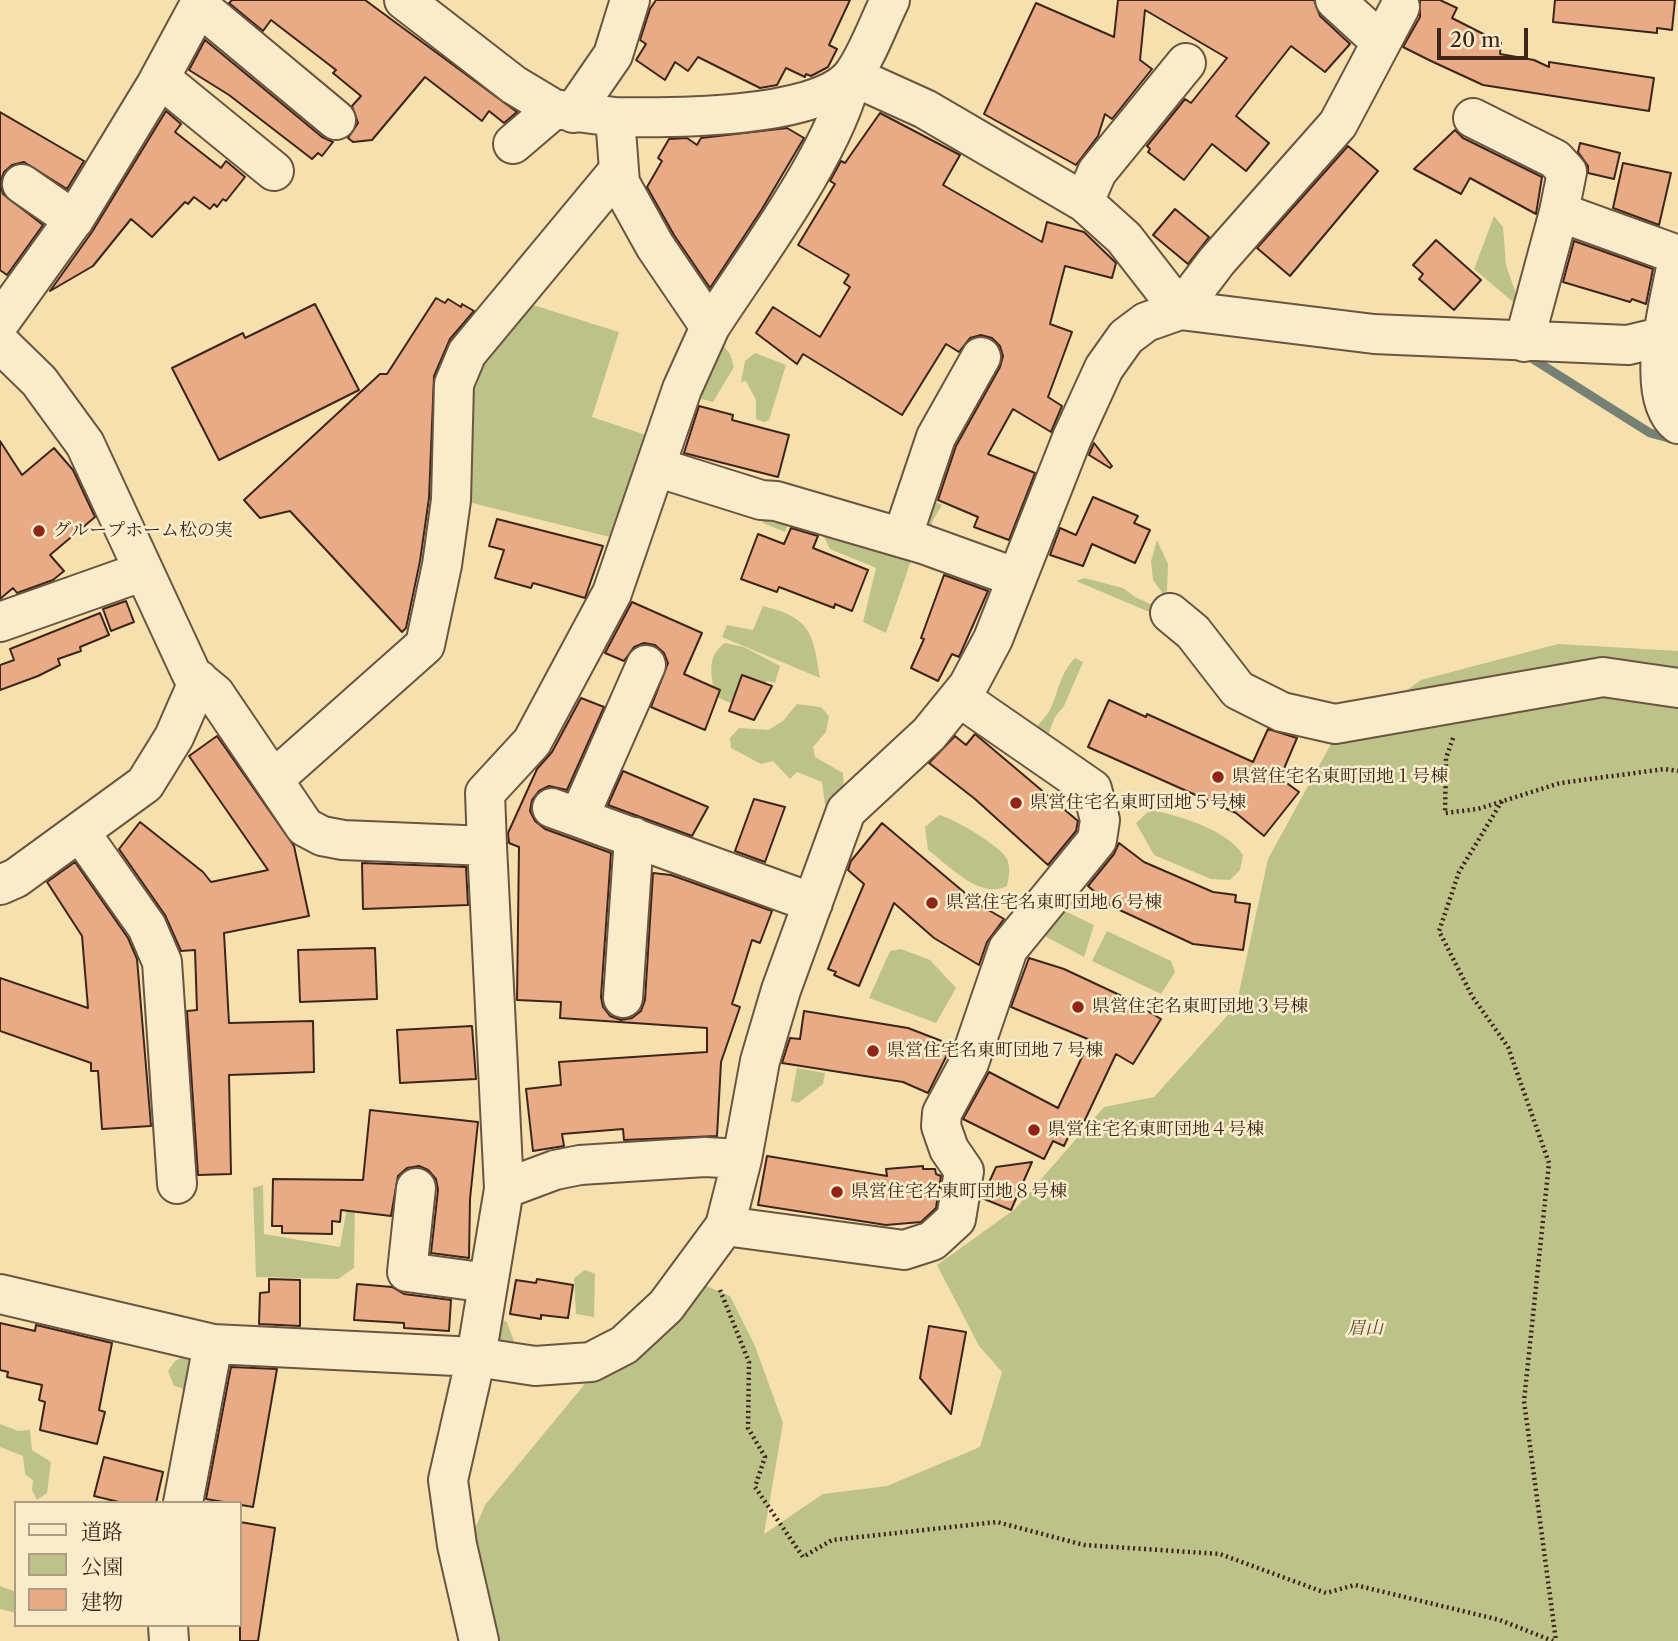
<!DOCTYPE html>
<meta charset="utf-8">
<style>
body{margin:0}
#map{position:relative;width:1678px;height:1641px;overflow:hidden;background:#f6e1ae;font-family:"Libre Caslon Text","Noto Serif JP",serif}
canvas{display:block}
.legend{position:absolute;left:14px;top:1501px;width:228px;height:126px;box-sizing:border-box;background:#f9ecca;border:2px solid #ae9c84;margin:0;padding:9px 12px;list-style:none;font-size:21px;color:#3d251c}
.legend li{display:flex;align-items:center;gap:14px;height:35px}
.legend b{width:35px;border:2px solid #ae9c84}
.scale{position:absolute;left:1437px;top:28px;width:91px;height:32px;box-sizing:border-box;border:4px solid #3d251c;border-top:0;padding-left:9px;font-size:21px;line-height:24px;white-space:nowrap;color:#3d251c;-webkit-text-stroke:5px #f9ecca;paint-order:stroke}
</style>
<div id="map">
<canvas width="1678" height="1641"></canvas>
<ul class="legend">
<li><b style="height:9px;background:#f9ecca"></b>道路</li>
<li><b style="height:19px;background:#bdc289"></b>公園</li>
<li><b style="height:19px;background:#e9ab86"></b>建物</li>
</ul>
<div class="scale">20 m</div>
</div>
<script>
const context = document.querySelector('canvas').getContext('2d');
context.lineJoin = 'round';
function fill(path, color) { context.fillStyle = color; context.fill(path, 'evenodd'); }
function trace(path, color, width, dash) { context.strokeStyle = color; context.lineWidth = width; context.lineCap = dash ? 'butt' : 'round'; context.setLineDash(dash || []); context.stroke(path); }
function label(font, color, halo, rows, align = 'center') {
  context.font = font + ' "Libre Caslon Text","Noto Serif JP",serif'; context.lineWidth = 5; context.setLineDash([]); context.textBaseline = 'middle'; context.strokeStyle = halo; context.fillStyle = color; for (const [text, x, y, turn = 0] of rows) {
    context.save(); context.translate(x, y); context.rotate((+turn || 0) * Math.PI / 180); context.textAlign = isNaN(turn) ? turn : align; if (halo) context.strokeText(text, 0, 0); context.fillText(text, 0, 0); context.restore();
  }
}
const green = new Path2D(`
 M1494 216 1503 227 1506 265 1517 297 1513 302 1474 269Z
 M517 300 619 332 592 417 649 436 614 538 456 499 457 391Z
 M723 345 730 354 734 367 713 402 701 399 702 390Z
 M755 353 786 365 769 420 764 422 756 419V400L746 381 741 382 745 361Z
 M947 452 954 458 951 467 944 469 935 502 942 505 933 520 929 535 919 522Z
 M769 508 913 555 886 633 863 622 876 568 830 549 822 533 790 521 785 532 763 523Z
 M1157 540 1168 564 1167 591 1163 594 1153 580 1151 561Z
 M1084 578 1123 588 1135 597 1159 608 1154 614 1076 581Z
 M763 606C810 618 813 631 820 678L722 637 727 625 753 630Z
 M725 643 744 647 780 666 775 683 767 681C753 703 738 711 715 695 711 675 706 656 725 643Z
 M1558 644 1678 651V1641H491L472 1536 485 1505 598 1368 699 1283 730 1296 755 1346 783 1423 764 1534 823 1494 887 1486 980 1447 1002 1372 979 1346 937 1265 1015 1209 1104 1107 1154 1097 1236 1006 1268 859 1331 744 1421 680Z
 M1075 658 1083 662 1064 706 1055 717 1045 743 1032 735C1037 724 1047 717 1051 708 1059 689 1060 674 1075 658Z
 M797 704 821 707 829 716 826 732 813 747 815 757 843 773 844 792 834 810 825 805 822 782 797 772 790 779 773 761 761 764 731 748 730 738 739 728 768 730 783 721Z
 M1150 810C1178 815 1228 830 1243 855L1240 870 1230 880 1211 879 1154 855 1136 823Z
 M939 815C953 818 1001 846 1007 859 1011 869 1009 876 1007 886 979 900 949 865 928 850L925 827Z
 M1056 907 1094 925 1084 957 1041 934Z
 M1107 931 1171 961 1175 972 1161 994 1092 961Z
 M901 949 930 960 956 988 936 1023 869 998 890 951Z
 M797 1068 825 1073 823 1084 798 1103 791 1101Z
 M263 1185 264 1234 340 1247 348 1203 355 1202 354 1268 338 1279 256 1277 253 1188Z
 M585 1270 595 1274 594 1317 576 1314 574 1278Z
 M498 1318 507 1322 515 1344 492 1351Z
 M191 1353 192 1391 174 1386 168 1371 175 1361Z
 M0 1424 18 1431 30 1430 32 1450 51 1462 47 1493 37 1500 32 1490 33 1480 25 1474 23 1456 0 1447Z
 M0 1586 16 1592V1613L0 1609Z`);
const stream = new Path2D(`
 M1525 354 1650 433 1676 440`);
const building = new Path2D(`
 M232 0H365L517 112 504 123 489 111 482 121 425 77 372 140 353 142 348 138 358 123 352 106 361 96 333 73 336 70 271 20 263 31 229 3Z
 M656 0H850L829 45 837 49 828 67 811 76 806 74 805 77 786 68 777 85 760 88 698 57 688 71 675 62 665 80 636 60 646 44 640 40 650 9Z
 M1118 0H1314L1320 16 1350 44 1325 72 1291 46 1236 116 1269 143 1246 171 1212 144 1184 180 1148 152 1150 149 1147 146 1185 99 1191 103 1227 58 1145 10 1140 60 1152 69 1112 119 1105 114 1098 136 1076 165 984 114 1036 3 1114 37Z
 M1420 0H1440L1457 8 1452 18 1501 43 1500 54 1534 60 1549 67V62L1654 78 1649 111 1483 85 1431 61 1403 47 1420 17Z
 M1555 0H1675L1672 30 1657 28V33L1553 22Z
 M205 40 322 137 333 142 322 156 318 153 312 159 229 95 189 70Z
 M166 111 181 124 175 132 221 168 226 161 245 177 226 201 223 199 217 207 214 204 210 209 194 197 188 204 185 202 152 237 131 219 93 266 50 291 92 232Z
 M0 112 84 161 67 189 24 162 12 165 4 172 0 183 3 194 43 225 7 275 0 270Z
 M880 113 960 155 943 185 1042 242 1047 222 1084 232 1116 263 1112 278 1065 266 1050 324 1072 332 1048 397 1062 406 1051 432 1013 409 988 454 1035 473 1009 540 974 527 978 517 938 500 956 446 1000 367 1003 356 1000 346 992 338 981 335 970 338 959 352 946 344 902 415 803 354 797 364 756 333 773 307 820 337 850 287 844 283 849 275 798 245 835 184 830 181 841 161 845 163Z
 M787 128 804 138 762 209 710 288 674 235 647 187 662 161 658 158 669 139 687 138 697 145 701 138Z
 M1455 130 1463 138 1542 177 1536 214 1470 178 1461 194 1414 169Z
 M1580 143 1620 153 1614 179 1588 173V166L1578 152Z
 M1348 146 1378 171 1290 276 1257 248Z
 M1623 163 1671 173 1659 225 1613 208Z
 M1175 209 1209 237 1188 264 1153 235Z
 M1436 240 1481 280 1454 310 1419 279 1423 274 1413 265Z
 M1574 241 1653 269 1646 304 1632 299 1630 302 1563 282Z
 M436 298 445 303 448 299 461 307 462 304 474 311 450 339 434 376 429 498 420 561 406 628 402 632 290 511 260 518 244 500 380 374H387Z
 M315 304 359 390 219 460 172 368 243 333 245 338Z
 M699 406 733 415 732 420 789 435 778 477 684 453Z
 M0 441 22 475 54 448 73 470 95 517 50 555 64 571 53 580 17 593 13 588 0 599Z
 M1094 443 1112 466 1110 468 1089 455Z
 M1093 497 1138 516 1134 523 1150 530 1135 563 1092 544 1083 566 1050 555 1060 528 1076 535Z
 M497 519 603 546 585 598 533 583 531 588 495 578 504 550 489 546Z
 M791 528 818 536 813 548 868 570 852 611 835 604 834 608 779 587 777 592 741 579 758 534 784 544Z
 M944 575 988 591 959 657 952 654 938 681 911 668 924 639 921 638Z
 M126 601 134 622 111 631 103 609Z
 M632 602 702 633 684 674 720 690 705 730 651 707 668 663 664 653 655 645 644 643 634 647 624 661 605 653Z
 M100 613 109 635 80 647 81 651 58 659 60 665 38 676 0 690V665L14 660 10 649Z
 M742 675 772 686 754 720 729 711Z
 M581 698 604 707 567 790 549 786 539 791 532 800 530 811 535 821 545 829 611 853 601 997 603 1007 610 1016 621 1020 632 1018 641 1011 645 1000 653 873 671 875 772 911 760 943 752 940 732 1004 740 1007 721 1062 717 1136 624 1140 623 1129 562 1134 564 1146 533 1151 526 1089 561 1085 559 1062 707 1052V1028L560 1018 561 1002 517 1000 519 847 509 843 508 833 537 769 552 752Z
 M1109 700 1146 717 1147 714 1253 762 1268 729 1297 738 1280 778 1299 792 1264 836 1236 813 1088 747Z
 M975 734 1078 821 1076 831 1048 865 975 799 929 763 955 736 966 745Z
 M217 736 294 846 309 916 224 933 229 1023 313 1021 314 1072 229 1075 231 1174 198 1175 187 1011 197 1010 195 950 181 951 165 915 119 849 140 822 203 872 211 882 268 870 189 756Z
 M623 771 708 807 692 836 608 805Z
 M754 799 785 807 765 862 735 851Z
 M882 823 978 904 1004 919 987 942 979 965 934 938 894 903 859 986 834 975 836 972 828 969 864 884 848 870 851 861Z
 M1119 843 1144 862 1213 892 1236 895 1235 902 1250 904 1243 950 1193 944 1111 906 1088 886 1114 854Z
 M75 862 128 938 137 959 151 1126 102 1129 98 1071H91V1063L0 1031V978L88 1008 82 936 47 882Z
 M362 863 466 867 468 905 363 909Z
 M375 948 377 999 300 1002 298 950Z
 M1029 958 1064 969 1126 998 1161 1019 1133 1064 1116 1054 1083 1124 1076 1120 1064 1146 1053 1141 1044 1159 963 1119 989 1072 1058 1108 1090 1040 1011 1007Z
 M804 1011 908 1028 952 1045 928 1093 903 1082 782 1063 790 1038 800 1039Z
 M472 1026 476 1079 400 1083 397 1030Z
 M370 1110 478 1122 470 1199 469 1258 431 1253 438 1190 436 1179 428 1170 419 1166 407 1168 398 1176 391 1216 341 1210 340 1222 332 1221V1234L282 1233V1226H272L273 1179 363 1180Z
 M767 1156 887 1176 886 1169 923 1166V1169H935L936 1174 941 1176 936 1208 921 1222 886 1225 758 1205Z
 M1032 1162 1011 1210 982 1198 996 1167Z
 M269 1279 300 1280V1326L259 1324 260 1293 269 1292Z
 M537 1279 573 1285 568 1318 541 1315V1319L510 1314 516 1280 536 1283Z
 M357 1284 392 1287 404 1294 451 1300 449 1331 404 1328V1323L354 1320Z
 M0 1323 35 1331 36 1325 112 1343 99 1410 105 1412 97 1444 40 1430 45 1402 39 1400 42 1385 7 1377 8 1372 0 1370Z
 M929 1326 966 1332 951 1414 920 1378Z
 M231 1367 277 1369 253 1507 206 1499Z
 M104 1457 163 1472 156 1503H123L94 1496Z
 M240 1522 275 1528 258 1641H240Z`);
const path = new Path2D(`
 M1453 738 1446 758 1445 813 1478 809 1560 783 1665 769 1678 771
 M1502 801 1459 872 1439 931 1472 996 1508 1047 1549 1163 1524 1401 1556 1641
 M720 1290 749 1362 748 1428 765 1457 755 1487 803 1557 832 1540 997 1522 1084 1545 1220 1554 1326 1593 1355 1585 1500 1620 1553 1641`);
const minor = new Path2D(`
 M404 0 514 85 554 109
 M1335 0 1381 42
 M199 6 336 120
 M1400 7 1338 124 1217 261 1180 310 1374 334 1628 345 1665 336
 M160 78 274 171
 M573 113 613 55 630 0
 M615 117C669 118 815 119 851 77 866 59 879 22 890 0
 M1473 118 1555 159 1567 172 1559 212 1524 342
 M22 184 74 220
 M1084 202 1097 172 1186 63
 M1559 212 1678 255
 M1678 257C1671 299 1642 394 1678 424
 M0 322 77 215 156 85 202 0
 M710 327C755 257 833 155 852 76L925 109 1084 202 1124 238 1180 310 1146 322 1126 337 1104 368 1072 438 993 639 968 686 929 734 846 811 781 990 760 1061 742 1159
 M0 343 39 381 85 444 192 675 215 694 305 827 322 836 343 840 487 846 504 1189
 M656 467 761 500 776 501 923 544 1017 578
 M902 538 936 437 981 357
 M1170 613 1193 632 1238 690 1282 712 1335 724 1603 677 1678 688
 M0 622 144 571
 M274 779 425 645 442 565 451 500 454 384 467 353 619 170
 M552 808 813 903
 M579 817 646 665
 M80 832 147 927 162 962 177 1184
 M487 846 485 793 532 742 612 593 682 389 710 327 655 246 620 183 615 117 554 109 513 144
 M0 885 16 878 145 784 174 737 199 680
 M623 998 634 837
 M705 1157 742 1159 725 1226 666 1306 624 1345 591 1362 535 1366 476 1357 504 1189 555 1170 580 1165Z
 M416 1188 407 1272 488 1283
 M725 1226 904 1250 932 1241 956 1219 964 1171 949 1149 941 1126 942 1113 969 1063 1008 949 1097 840 1100 820 1092 789 959 697
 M0 1294 213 1344 183 1503
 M213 1344 476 1357 448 1480 457 1545 479 1641
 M168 1625 169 1641`);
const markers = [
 [39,531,7,"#8f2418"],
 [1218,777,7,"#8f2418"],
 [1016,803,7,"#8f2418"],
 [932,903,7,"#8f2418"],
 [1078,1007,7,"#8f2418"],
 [873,1051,7,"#8f2418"],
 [1034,1130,7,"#8f2418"],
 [837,1192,7,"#8f2418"]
];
const poiNames = [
 ["グループホーム松の実",53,531],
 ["県営住宅名東町団地１号棟",1232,777],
 ["県営住宅名東町団地５号棟",1030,803],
 ["県営住宅名東町団地６号棟",946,903],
 ["県営住宅名東町団地３号棟",1092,1007],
 ["県営住宅名東町団地７号棟",887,1051],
 ["県営住宅名東町団地４号棟",1048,1130],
 ["県営住宅名東町団地８号棟",851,1192]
];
const parkNames = [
 ["眉山",1365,1329]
];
fill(green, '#bdc289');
trace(stream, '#778074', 9);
fill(building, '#e9ab86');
trace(building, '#3d251c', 2);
trace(minor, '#6b5440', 42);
trace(path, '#3d251c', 4.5, [2, 3.5]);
trace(minor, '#f9ecca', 38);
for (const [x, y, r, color] of markers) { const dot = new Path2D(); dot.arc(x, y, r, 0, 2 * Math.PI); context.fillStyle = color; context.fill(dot); trace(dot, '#f9ecca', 2.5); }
label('18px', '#3d251c', '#f9ecca', poiNames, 'left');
label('italic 18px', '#5d4c37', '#f9ecca', parkNames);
</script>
